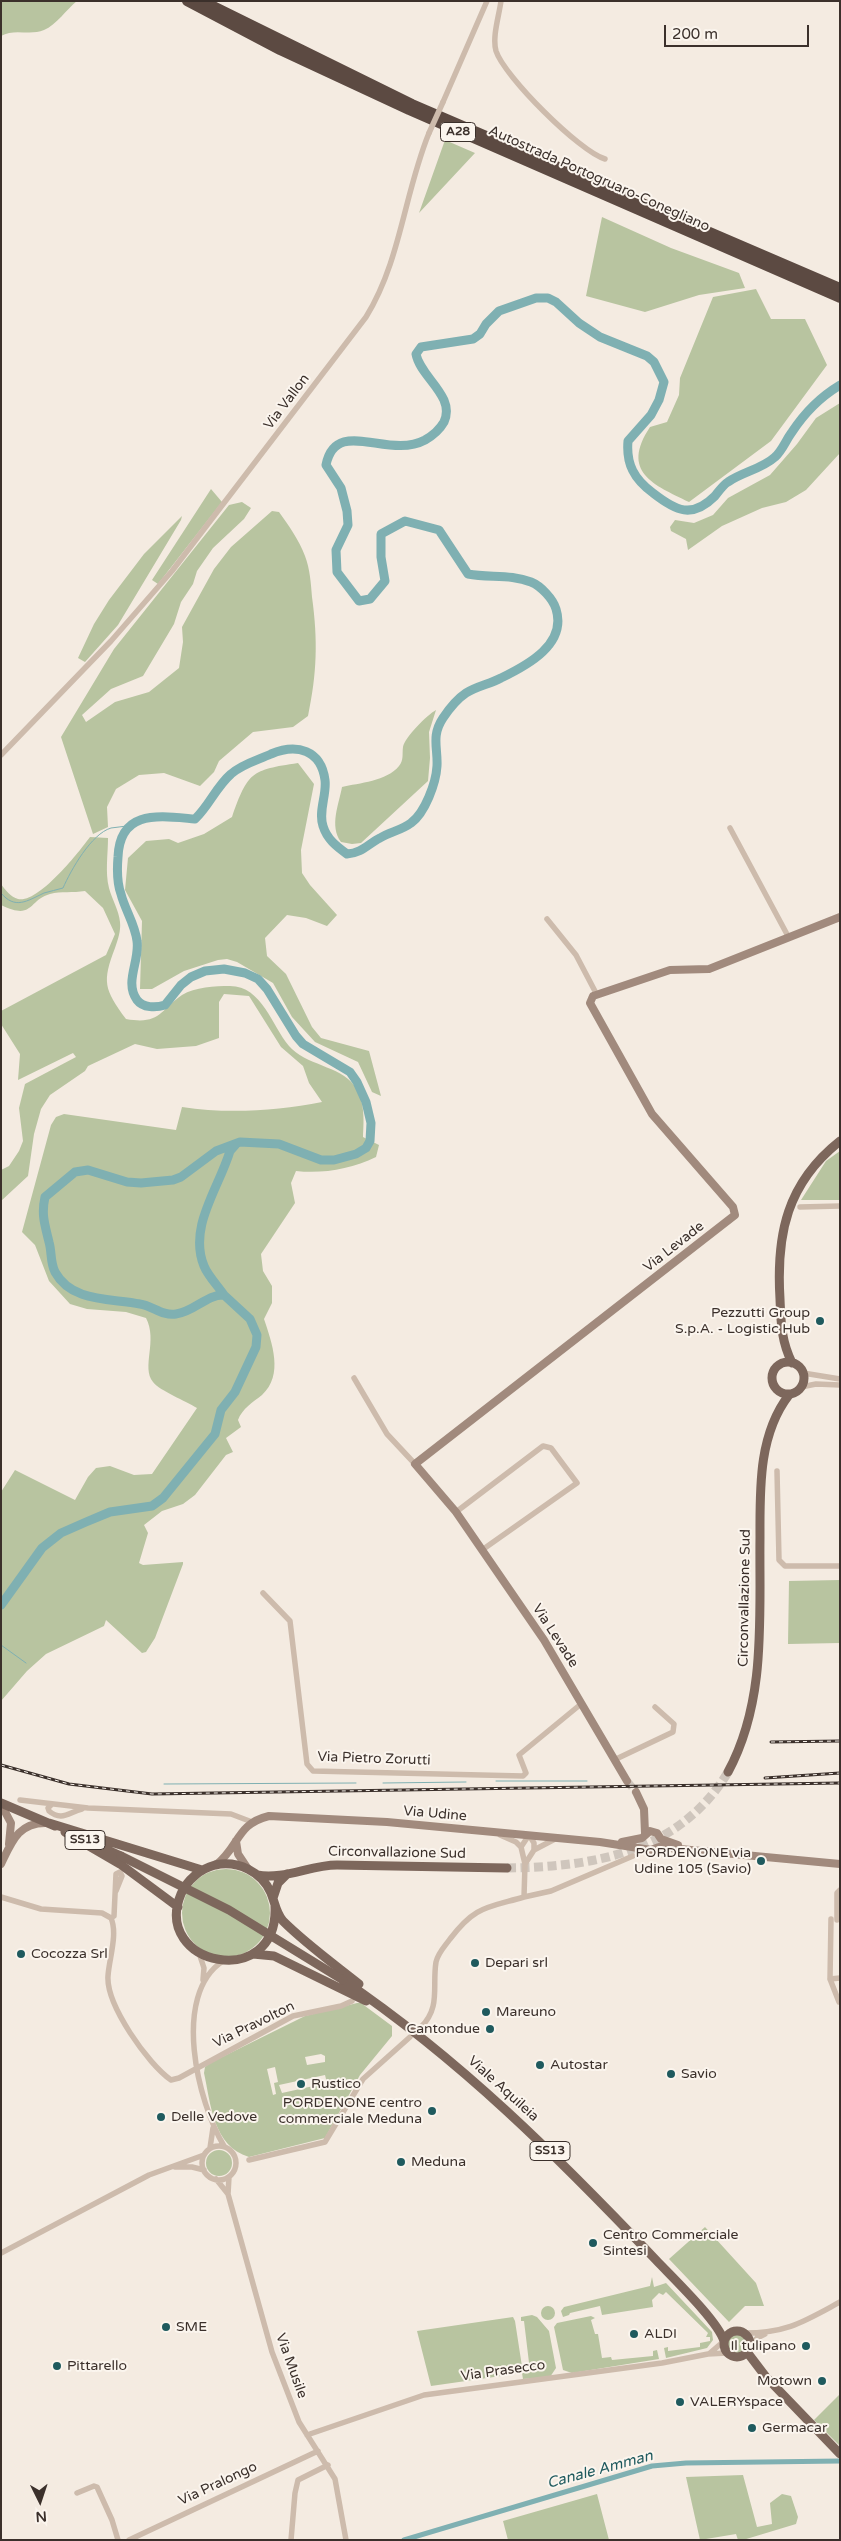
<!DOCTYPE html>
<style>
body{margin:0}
#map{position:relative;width:841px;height:2541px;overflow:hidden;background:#f4ebe1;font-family:"Varela Round",sans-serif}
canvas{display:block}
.frame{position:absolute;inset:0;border:2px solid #3b302b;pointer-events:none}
.north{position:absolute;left:15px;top:2476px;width:50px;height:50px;-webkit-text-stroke:4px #fbf5ee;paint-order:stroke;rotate:176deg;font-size:14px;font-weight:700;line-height:20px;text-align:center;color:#3b302b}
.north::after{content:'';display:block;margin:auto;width:18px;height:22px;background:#3b302b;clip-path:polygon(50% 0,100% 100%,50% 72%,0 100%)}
.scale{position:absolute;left:664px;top:25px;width:145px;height:22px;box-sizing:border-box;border:2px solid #3b302b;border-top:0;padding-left:6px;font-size:15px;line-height:18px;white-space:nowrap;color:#3b302b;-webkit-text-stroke:4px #fbf5ee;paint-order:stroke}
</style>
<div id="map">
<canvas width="841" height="2541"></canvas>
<div class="frame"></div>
<div class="north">N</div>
<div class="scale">200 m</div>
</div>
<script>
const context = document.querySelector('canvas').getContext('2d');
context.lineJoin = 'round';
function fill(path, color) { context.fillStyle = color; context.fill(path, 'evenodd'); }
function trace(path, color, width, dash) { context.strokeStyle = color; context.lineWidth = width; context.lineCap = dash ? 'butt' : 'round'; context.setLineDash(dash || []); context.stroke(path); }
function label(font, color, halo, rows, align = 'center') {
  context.font = font + ' "Varela Round",sans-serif'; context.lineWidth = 4; context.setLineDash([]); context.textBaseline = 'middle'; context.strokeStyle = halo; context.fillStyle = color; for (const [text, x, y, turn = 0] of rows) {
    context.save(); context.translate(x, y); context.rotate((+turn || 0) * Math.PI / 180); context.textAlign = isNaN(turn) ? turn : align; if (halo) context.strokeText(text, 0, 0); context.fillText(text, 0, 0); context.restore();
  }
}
const green = new Path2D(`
 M1 1H77C67 9 56 25 44 30 30 36 14 28 1 36Z
 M445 140 475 153 419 213Z
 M602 217 671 248 739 273 745 288 699 295 645 312 586 296Z
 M756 289 771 319H805L827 365 771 441 689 502C654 485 620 472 650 427L667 422 679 395 680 378 713 297Z
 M840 403V453L806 490 786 502 762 508 722 526 688 550 686 539 671 531 670 527 675 520 694 523 713 515 728 498 770 475 797 444 816 418Z
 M211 489 222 502 158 584 152 580Z
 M242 502 251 508 244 519 213 548 197 571 193 584 181 602 174 624 143 676 111 689 82 715 86 722 115 702 149 692 179 668 183 642 182 627 214 569 231 547 272 511 279 512C289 526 299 540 305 556 310 569 311 584 312 597 318 641 317 673 308 716L293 727 253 732 219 761 214 772 200 786 164 773 139 775 116 789 107 807 108 827 93 834 61 737 114 649 229 505Z
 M182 516 181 520 118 625 85 662 78 658 94 624 109 600 144 554Z
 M436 710 429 732 430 758 428 781 361 843 352 844 341 842C329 826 339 804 342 787 359 783 387 781 399 766 404 760 402 754 403 747 405 737 427 715 436 710Z
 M298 763 314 784 301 850 302 873 310 885 337 915 327 926 306 918 287 915 265 938 267 956 286 974 312 1027 321 1038 369 1051 381 1096 372 1092 358 1062 315 1042 292 1017 273 983 237 962 227 959 218 960 184 971 152 989H140L142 921 125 890 128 858 146 841 169 839 178 843 204 834 232 817C248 772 251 770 298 763Z
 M90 837 108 838C108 855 105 872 109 888 112 899 119 911 120 922 121 931 118 939 115 948 102 982 104 989 126 1019 160 1025 159 1011 182 995 195 987 215 986 230 986 262 986 272 1026 289 1046 305 1065 340 1066 354 1085 365 1100 364 1119 363 1137L379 1145 376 1157C351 1169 323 1174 296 1171L291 1183 295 1203 261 1254 263 1271 272 1286V1303L264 1319C272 1343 284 1375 262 1395 253 1402 242 1409 238 1420L241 1427 226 1438 233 1452 226 1455 195 1495 183 1504 162 1511 144 1525 148 1533 139 1563 143 1565 183 1562V1564L155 1638 146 1652 142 1653 106 1620 104 1626 46 1654 27 1671 1 1701V1492L15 1470 75 1500 88 1477 96 1468 110 1466 134 1475 152 1474 197 1408C186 1401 160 1391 153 1382 141 1367 158 1341 146 1318L126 1312 87 1309 70 1304 49 1281 35 1245 22 1232 51 1125 56 1117 64 1114 176 1130 182 1107C227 1114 277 1111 322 1102L309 1083 303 1066 281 1047 249 996 224 994 219 1002V1038L196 1046 157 1049 135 1044 88 1066 85 1071 50 1095 41 1109 34 1134 28 1176 1 1201V1170L9 1166 19 1151 23 1141 19 1108 25 1084 76 1057 73 1053 18 1080 20 1054 1 1024V1011L106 955 115 934 103 908 85 891C73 893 61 891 50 894 28 900 34 921 1 905V884C5 890 11 897 18 899 38 904 79 852 90 837Z
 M840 1151V1200H801L826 1161Z
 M840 1580V1643L788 1644 789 1581Z
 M182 1913a44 44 0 1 1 88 0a44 44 0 1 1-88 0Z
 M357 2003H361L392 2026V2036L360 2075 325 2138 249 2157C213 2146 211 2105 204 2073L205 2067 210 2063 305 2016ZM321 2054 325 2056V2062L307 2065 305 2057ZM275 2067 278 2082 274 2083 276 2094 273 2095 267 2069ZM325 2075 327 2083 282 2093 279 2085Z
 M206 2163a13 13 0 1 1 26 0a13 13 0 1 1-26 0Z
 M705 2227 756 2283 764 2306H745L729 2322 669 2259Z
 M652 2277 654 2287 666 2283 712 2332 713 2340 707 2348 666 2358 664 2348 668 2347V2351L700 2347V2343L710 2341V2337H706L708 2333 666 2292 663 2295 659 2293 652 2300 653 2307 602 2315 600 2306 570 2313 569 2315 563 2317 561 2311 564 2307 650 2286Z
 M541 2313a7 7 0 1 1 14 0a7 7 0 1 1-14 0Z
 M532 2315 537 2317 549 2331 556 2368 550 2377 523 2379 522 2373 431 2386 417 2331 513 2317 515 2321 523 2373 530 2371 524 2321H521V2317Z
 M591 2316 595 2318 591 2320 595 2334H598L602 2358 611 2357 612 2360 653 2356V2351L657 2350 659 2359 572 2373 563 2370 554 2327 557 2323Z
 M728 2344a9 9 0 1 1 18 0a9 9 0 1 1-18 0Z
 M840 2394V2446L814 2420Z
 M743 2475 757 2527 772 2524 770 2503 782 2494 791 2496 798 2517 796 2524 743 2540H738L736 2534 700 2540 686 2477Z
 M597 2494 609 2540H508L503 2521Z`);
const stream = new Path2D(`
 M1 893C15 910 27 901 44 893 50 891 57 890 63 888 71 870 91 834 111 828 116 827 122 827 127 826
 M1 1645 26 1663
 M496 1781H587
 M383 1783 466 1782
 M164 1784 356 1783`);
const canal = new Path2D(`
 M404 2540 652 2466 686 2463 840 2461`);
const river = new Path2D(`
 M224 1295C218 1286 208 1276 204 1266 188 1227 219 1188 230 1151L237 1143
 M1 1605 42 1548 61 1533 86 1522 110 1512 152 1506 163 1498 215 1434 221 1410 235 1392 256 1347 257 1335 250 1319 224 1295C207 1294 194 1312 176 1314 162 1316 153 1306 140 1304 111 1298 72 1303 55 1272 50 1262 52 1252 49 1242 45 1225 41 1215 45 1197L75 1172 88 1170 127 1182 141 1183 173 1180 181 1177 216 1151 240 1142 279 1144 321 1160H334L356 1154 366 1148 370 1141 371 1123 366 1102 357 1082 350 1072 303 1044 296 1036 267 989 258 979 245 973 224 969 205 971 191 977 181 985 165 1005C156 1008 143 1008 137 1000 124 982 140 961 137 941 135 924 125 910 121 894 117 883 117 869 118 857 120 809 159 816 195 819 209 806 216 787 231 774 242 764 258 760 271 754 297 743 321 750 325 780 327 795 318 811 323 826 327 839 336 846 347 854 362 853 368 844 380 838 390 832 402 830 411 823 425 813 436 783 437 766 438 748 431 736 443 718 449 709 457 699 466 693 477 686 490 684 501 678 528 665 567 644 556 609 553 599 541 586 531 582 511 574 489 578 468 574L439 530 405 521 381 534V557L385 581 370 599 359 601 337 572 336 550 348 525 347 511 341 488 326 465C336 416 388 460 425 440 432 436 440 429 444 422 456 396 420 377 416 354L421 347 473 339 480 334 486 324 499 311 536 298H548L556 302 579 323 600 337 647 356 654 362 664 382 659 400 651 415 628 441C626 464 634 479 653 493 676 511 692 519 715 496 719 491 723 485 728 482 742 472 762 469 775 457 782 451 786 440 792 432 805 412 820 397 840 385`);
const secondaryTunnel = new Path2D(`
 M627 1781 636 1792`);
const primaryTunnel = new Path2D(`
 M507 1868C594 1867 680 1852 728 1772`);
const street = new Path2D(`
 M501 1C499 16 492 37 496 51 504 76 580 152 605 159
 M443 102 487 1
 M1 755 111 641 172 571 366 317C401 260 404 194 429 133
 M730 828 789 938
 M547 919 576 955 597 995
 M800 1207 840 1206
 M803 1373 840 1379
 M354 1378 387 1434 415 1464
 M801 1387 816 1384 840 1385
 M777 1471 779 1560 785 1566H840
 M456 1512 543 1446 551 1448 577 1483 482 1550
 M263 1593 290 1621 307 1764 313 1771 523 1776 526 1773 519 1755 581 1704
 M614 1760 673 1732 674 1724 655 1707
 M20 1800 88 1808 231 1814 252 1822
 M52 1804 48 1808 49 1811C62 1822 69 1812 82 1809
 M500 1835 516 1842 521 1847
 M525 1864 534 1850 555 1839
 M1 1897 41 1909 102 1913 111 1918C118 1934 109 1959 108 1976 106 2005 148 2064 171 2080L179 2078 293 2016 341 2006 352 2001
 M524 1897 551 1891 633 1856
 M111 1918 114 1916 116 1874 120 1872 122 1876 116 1891
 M831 1919 830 1979 840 1978
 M837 1920V1893L840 1890
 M199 1953 204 1968 203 1980
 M223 1961C171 1995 198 2103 224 2146
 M830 1979 839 2002
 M421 2027C441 2007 432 1987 436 1962 438 1953 445 1946 450 1939 475 1906 486 1908 524 1897L525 1864 521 1847 529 1835 534 1843V1850
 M202 2163a17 17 0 1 1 34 0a17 17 0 1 1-34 0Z
 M210 2148 213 2128
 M249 2160 325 2142 363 2079 410 2037
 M175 2167H192L204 2170
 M216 2179 228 2194 272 2352 299 2422 335 2479 346 2540
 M228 2194 229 2177
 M1 2253 149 2175 204 2155
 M744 2333C787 2333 803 2322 840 2302
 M749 2348 757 2338 765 2334
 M710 2353 724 2341
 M307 2435 424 2395 662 2363 708 2354 727 2353
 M77 2493 94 2486 97 2487 112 2520 118 2540
 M129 2540 318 2451
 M291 2540 295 2493 298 2480 328 2465`);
const secondary = new Path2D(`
 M627 1781 544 1640 456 1512 415 1464 735 1215 733 1207 652 1114 590 1003 593 996 670 970 709 969 840 917
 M636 1792 644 1809 645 1833
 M1 1804 11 1823 9 1844
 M236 1841 238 1854 248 1869
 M622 1842 642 1838 650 1831 657 1833 661 1839 678 1845
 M1 1864C12 1841 19 1822 47 1823
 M216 1865C240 1846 236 1824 269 1816L387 1822 600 1842 651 1850 659 1847 840 1864`);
const primary = new Path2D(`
 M772 1378a16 16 0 1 1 32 0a16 16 0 1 1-32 0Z
 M792 1363C781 1340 781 1323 780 1299 776 1234 787 1183 840 1141
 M728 1772C767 1700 759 1616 760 1537 760 1490 758 1435 789 1395
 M1 1803 55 1826
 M49 1823 202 1870
 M65 1832 120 1864 178 1907
 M101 1847 121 1856
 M257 1875C284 1880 310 1865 337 1865L507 1868
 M273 1898 278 1883 287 1874
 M275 1906C279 1992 151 1966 181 1894 187 1880 200 1869 215 1865 238 1860 262 1872 271 1893 275 1903 276 1913 283 1921 306 1944 334 1964 359 1984
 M253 1954 274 1956 366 2001
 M343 1980C461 2060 558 2157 656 2260 673 2278 718 2321 724 2341
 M724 2344a13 13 0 1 1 26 0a13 13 0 1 1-26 0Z
 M747 2352 766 2377 840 2454`);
const highway = new Path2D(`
 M187 1 280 50 409 110 840 298
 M203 1 412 104 840 288`);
const rail = new Path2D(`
 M771 1742 840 1741
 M1 1765 69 1784 152 1794 840 1783
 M765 1778 840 1773`);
const streetBridge = new Path2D(`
 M429 133 443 102`);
const primaryBridge = new Path2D(`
 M121 1856 229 1910 343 1980`);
const markers = [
 [820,1321,5,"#1f5a5e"],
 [761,1861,5,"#1f5a5e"],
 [21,1954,5,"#1f5a5e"],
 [475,1963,5,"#1f5a5e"],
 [486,2012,5,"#1f5a5e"],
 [490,2029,5,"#1f5a5e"],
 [540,2065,5,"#1f5a5e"],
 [671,2074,5,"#1f5a5e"],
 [301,2084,5,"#1f5a5e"],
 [432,2111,5,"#1f5a5e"],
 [161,2117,5,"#1f5a5e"],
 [401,2162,5,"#1f5a5e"],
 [593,2243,5,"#1f5a5e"],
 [166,2327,5,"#1f5a5e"],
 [634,2334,5,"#1f5a5e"],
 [806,2346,5,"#1f5a5e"],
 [57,2366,5,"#1f5a5e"],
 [822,2381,5,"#1f5a5e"],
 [680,2402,5,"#1f5a5e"],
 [752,2428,5,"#1f5a5e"]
];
const shields = [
 [458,132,35],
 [85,1840,40],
 [550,2151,40]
];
const shieldNames = [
 ["A28",458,132],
 ["SS13",85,1840],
 ["SS13",550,2151]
];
const streetNames = [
 ["Autostrada Portogruaro-Conegliano",599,179,24],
 ["Via Vallon",287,402,-53],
 ["Via Levade",674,1247,-38],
 ["Circonvallazione Sud",745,1598,-89],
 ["Via Levade",555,1636,57],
 ["Via Pietro Zorutti",374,1759,2],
 ["Via Udine",435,1814,5],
 ["Circonvallazione Sud",397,1853,1],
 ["Via Pravolton",254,2025,-26],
 ["Viale Aquileia",503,2089,42],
 ["Via Musile",291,2366,70],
 ["Via Prasecco",503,2371,-8],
 ["Via Pralongo",218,2484,-25]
];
const poiNames = [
 ["Pezzutti Group",810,1313,"right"],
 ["S.p.A. - Logistic Hub",810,1329,"right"],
 ["PORDENONE via",751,1853,"right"],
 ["Udine 105 (Savio)",751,1869,"right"],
 ["Cocozza Srl",31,1954],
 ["Depari srl",485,1963],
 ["Mareuno",496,2012],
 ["Cantondue",480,2029,"right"],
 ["Autostar",550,2065],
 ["Savio",681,2074],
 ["Rustico",311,2084],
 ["PORDENONE centro",422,2103,"right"],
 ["commerciale Meduna",422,2119,"right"],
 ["Delle Vedove",171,2117],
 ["Meduna",411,2162],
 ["Centro Commerciale",603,2235],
 ["Sintesi",603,2251],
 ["SME",176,2327],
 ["ALDI",644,2334],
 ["Il tulipano",796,2346,"right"],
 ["Pittarello",67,2366],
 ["Motown",812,2381,"right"],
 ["VALERYspace",690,2402],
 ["Germacar",762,2428]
];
const waterNames = [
 ["Canale Amman",600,2470,-15]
];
fill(green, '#b8c4a0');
trace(stream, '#7fb0b2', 1);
trace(canal, '#7fb0b2', 5);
trace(river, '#7fb0b2', 9);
trace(secondaryTunnel, '#cfc6bd', 8, [8, 4]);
trace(primaryTunnel, '#cfc6bd', 9, [9, 4.5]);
trace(street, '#cdbbac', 5.5);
trace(secondary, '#a18a7d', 8);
trace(primary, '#7d675c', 9);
trace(highway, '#5c4a42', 10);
trace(rail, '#3b302b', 3);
trace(rail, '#fbf5ee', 1, [4]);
trace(streetBridge, '#cdbbac', 5.5);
trace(primaryBridge, '#7d675c', 9);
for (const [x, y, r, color] of markers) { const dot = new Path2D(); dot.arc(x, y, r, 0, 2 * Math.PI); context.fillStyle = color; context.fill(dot); trace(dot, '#fbf5ee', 2); }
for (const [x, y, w] of shields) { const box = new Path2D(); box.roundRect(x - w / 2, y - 9.5, w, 19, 4); context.fillStyle = '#fbf5ee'; context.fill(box); trace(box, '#3b302b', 1); }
label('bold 12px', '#3b302b', null, shieldNames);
label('14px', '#3b302b', '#fbf5ee', streetNames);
label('14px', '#3b302b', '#fbf5ee', poiNames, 'left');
label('italic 15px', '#1f5a5e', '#fbf5ee', waterNames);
</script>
